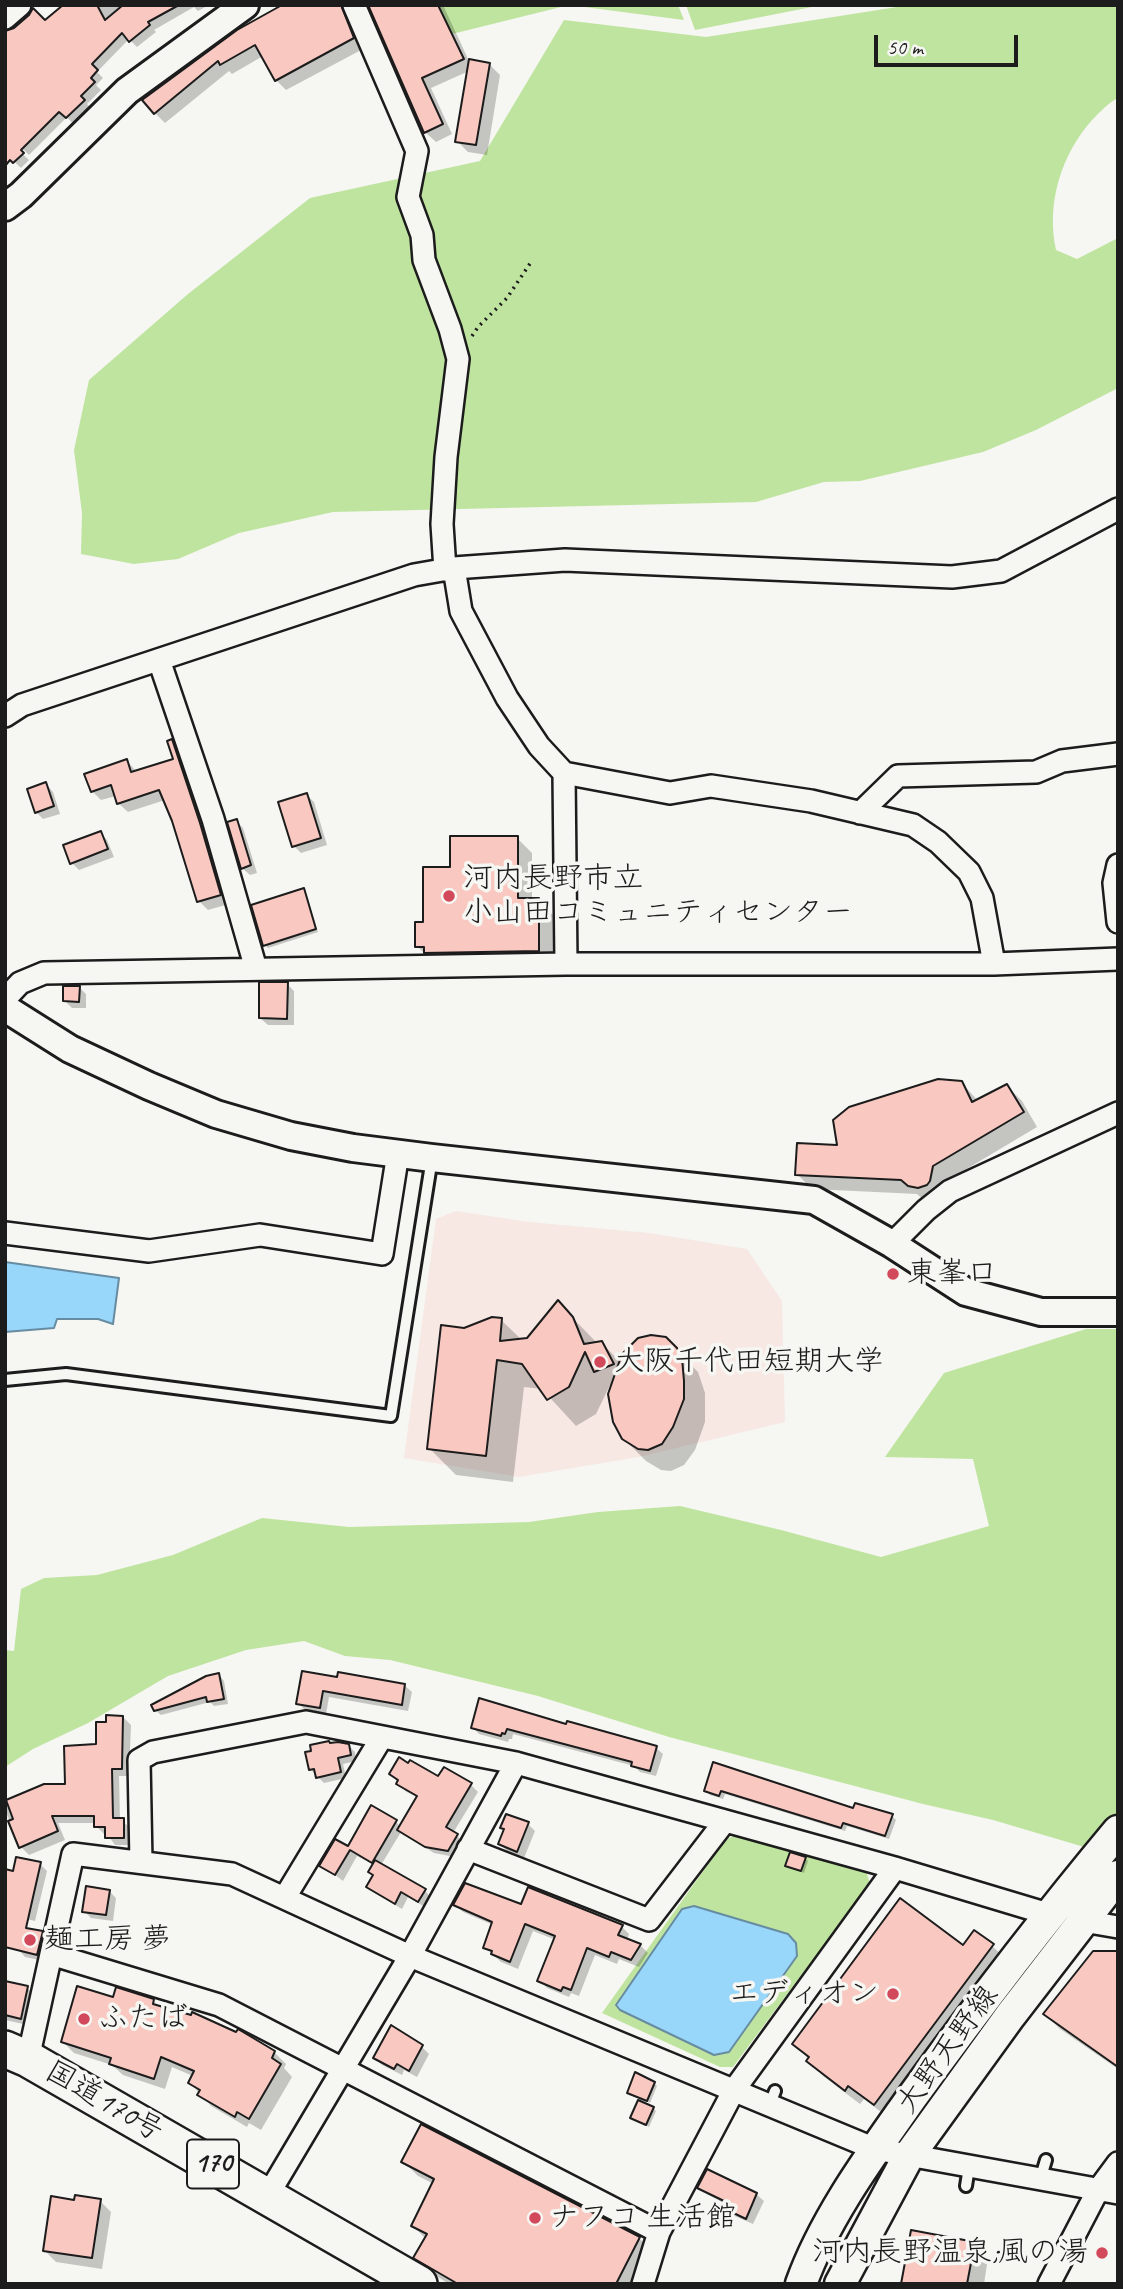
<!DOCTYPE html>
<meta charset="utf-8">
<style>
body{margin:0}
#map{position:relative;width:1123px;height:2289px;overflow:hidden;background:#f6f6f2;font-family:Caveat,sans-serif}
canvas{display:block}
.frame{position:absolute;inset:0;border:7px solid #1c1c1c;pointer-events:none}
.scale{position:absolute;left:874px;top:35px;width:144px;height:32px;box-sizing:border-box;border:4px solid #1c1c1c;border-top:0;padding-left:9px;font-size:21px;line-height:24px;white-space:nowrap;color:#1c1c1c;-webkit-text-stroke:5px #f6f6f2;paint-order:stroke}
</style>
<div id="map">
<canvas width="1123" height="2289"></canvas>
<div class="frame"></div>
<div class="scale">50 m</div>
</div>
<script>
const context = document.querySelector('canvas').getContext('2d');
context.lineJoin = 'round';
function fill(path, color) { context.fillStyle = color; context.fill(path, 'evenodd'); }
function trace(path, color, width, dash) { context.strokeStyle = color; context.lineWidth = width; context.lineCap = dash ? 'butt' : 'round'; context.setLineDash(dash || []); context.stroke(path); }
function label(font, color, halo, rows, align = 'center') {
  context.font = font + ' Caveat,"Klee One",sans-serif'; context.lineWidth = 7; context.setLineDash([]); context.textBaseline = 'middle'; context.strokeStyle = halo; context.fillStyle = color; for (const [text, x, y, turn = 0] of rows) {
    context.save(); context.translate(x, y); context.rotate((+turn || 0) * Math.PI / 180); context.textAlign = isNaN(turn) ? turn : align; if (halo) context.strokeText(text, 0, 0); context.fillText(text, 0, 0); context.restore();
  }
}
const built = new Path2D(`
 M456 1211 529 1222 649 1233 747 1249 782 1301 785 1422 639 1457 519 1477 404 1458 436 1219Z`);
const green = new Path2D(`
 M439 5H569L452 34Z
 M569 5H678L684 20Z
 M686 5H822L695 30Z
 M898 5H1118V98C1108 103 1101 111 1093 119 1061 154 1046 204 1056 250L1077 259 1118 238V388L1036 430 983 452 860 481 824 482 756 502 333 512 239 533 178 559 134 564 81 554 82 513 74 450 89 380 188 294 310 198 480 161 564 20 706 37 897 7Z
 M1086 1329H1118V1857L993 1820 923 1804 669 1737 538 1696 390 1660 345 1656 304 1641 246 1650 168 1676 88 1723 33 1749 5 1767V1650L14 1651 21 1589 44 1578 97 1575 173 1555 262 1518 349 1527 529 1522 598 1512 680 1506 781 1530 881 1557 989 1526 973 1459 885 1457 944 1373Z
 M739 1834 866 1871 871 1887 834 1931 733 2067H720L602 2013 726 1839Z`);
const water = new Path2D(`
 M5 1262 119 1278 113 1324 98 1319H57L54 1328 5 1332Z
 M694 1906 788 1934 796 1943 797 1956 729 2052 714 2055 620 2010 616 2005 682 1909Z`);
const shadow = new Path2D(`
 M66 5H209L198 11 194 7 154 30 156 32 137 47 129 39 97 72 103 78 96 85 101 90 87 104 90 107 73 124 67 117 29 155 19 145 16 148 29 160 21 168 5 153 44 22Z
 M285 5H357L363 49 286 90 276 80 263 56 232 74 229 71 165 123 155 113Z
 M370 5H443L469 61 489 64 500 75 487 155 468 152 457 141 469 71 431 88 452 134 436 142 425 132Z
 M172 741 181 751 229 904 208 910 199 901 165 800 128 812 118 803 116 796 101 800 92 791 127 761 136 771 175 760Z
 M46 784 53 792 60 814 43 819 36 812Z
 M307 795 314 802 327 845 301 853 294 846Z
 M236 821 243 828 257 873 250 875 242 868Z
 M100 833 107 840 114 857 79 870 72 863Z
 M517 838 532 853V900H538L553 915V966L432 961 417 946 451 869Z
 M303 890 306 893 318 932 268 948 265 945Z
 M287 984 294 991V1025H268L260 1018Z
 M79 987 86 994V1008H72L65 1001Z
 M961 1082 978 1101 1007 1086 1022 1101 1037 1127 948 1180 946 1192 925 1201 917 1194 812 1189 797 1174Z
 M558 1303 598 1344 602 1343 621 1363 665 1339 698 1372 705 1393V1422L695 1450 684 1465 671 1471 661 1470 646 1461 623 1438 612 1388 610 1385 596 1414 576 1426 542 1389 524 1387 513 1482 456 1475 429 1448 464 1330 501 1320 522 1340H528Z
 M303 1673 404 1685 412 1692 408 1711 329 1697 326 1714 305 1710 298 1703Z
 M219 1675 224 1681 228 1704 214 1706 210 1702 161 1715 155 1710Z
 M123 1717 131 1725 129 1776H119L120 1820 131 1828 132 1845H115L107 1834H104L96 1826 95 1823H58L65 1840 29 1855 21 1847 5 1810V1802L45 1786H67L98 1746 108 1724Z
 M567 1727 656 1748 663 1754 656 1776 640 1772 634 1766 513 1734 512 1739H509L508 1742 479 1734 473 1728Z
 M348 1745 355 1752 356 1761 343 1764 346 1778 324 1783 310 1769Z
 M714 1765 854 1810 892 1816 896 1820 889 1839 847 1826 845 1831 725 1794 723 1799 710 1795 706 1791Z
 M391 1774 470 1784 478 1792 453 1833 464 1842 455 1857 434 1853 401 1832 381 1865 425 1891 431 1897 425 1907 408 1897 402 1909 375 1893 369 1887 375 1876 374 1865 357 1856 343 1881 322 1865 396 1822 401 1827 418 1798 405 1791Z
 M528 1824 535 1831 524 1858 507 1851 500 1844 505 1830 502 1828Z
 M805 1858 808 1861 804 1873 787 1865Z
 M40 1864 47 1871 35 1921 5 1914 14 1873Z
 M109 1891 116 1898 113 1921 91 1918 84 1911Z
 M455 1905 522 1906 622 1927 629 1934 627 1940 640 1945 648 1953 639 1967 619 1959 617 1964 595 1955 579 1996 571 1993 569 1997 547 1988 539 1980 556 1940 533 1931 518 1969 501 1962 485 1947 493 1925 463 1912Z
 M42 1933 49 1940 44 1961 25 1957 18 1949Z
 M992 1946 1007 1960 889 2118 864 2099 860 2104 823 2076 795 2044 964 1948Z
 M1118 1952V2069L1060 2029 1045 2014Z
 M5 1983 27 1988 35 1995 28 2025 5 2020Z
 M115 1999 153 2001 161 2008 274 2052 286 2064 284 2068 292 2077 261 2130 249 2123 247 2127 211 2106 190 2083 193 2076 172 2067 165 2089 123 2075 112 2065 74 2053 63 2042Z
 M391 2028 422 2047 429 2054 417 2077 404 2070 402 2075 382 2065 375 2058Z
 M654 2083 657 2086 650 2103 629 2093Z
 M653 2108 656 2111 649 2127 632 2117Z
 M403 2161 639 2238 653 2253 637 2284H449L430 2272 416 2257 426 2239 413 2226 434 2184 418 2176Z
 M699 2187 756 2194 764 2201 753 2224 730 2214 723 2207 725 2204 707 2194Z
 M100 2201 111 2212 102 2269 56 2262 44 2250 76 2202Z
 M974 2244 988 2258 984 2284H903Z`);
const building = new Path2D(`
 M63 5H97L105 20 123 5H179L148 22 150 25 129 42 122 33 92 64 98 70 91 78 95 82 81 96 85 100 66 118 59 112 21 150 24 153 13 163 10 160 5 166V31L14 28 29 15 33 8 45 20Z
 M282 5H341L354 38 275 81 255 45 220 65 218 61 154 114 142 100 237 30Z
 M368 5H438L464 59 422 78 443 124 424 133Z
 M469 59 490 63 476 145 455 142Z
 M172 739 200 823 221 895 197 902 172 821 159 790 117 804 111 785 91 792 84 774 127 759 131 772 173 759 167 741Z
 M46 782 54 806 35 813 27 789Z
 M307 793 321 838 292 847 278 802Z
 M237 819 251 865 241 869 227 822Z
 M101 831 108 849 70 864 63 845Z
 M450 836H518V898H539V951L424 953V947H415V922H423V867H450Z
 M304 888 316 929 263 946 251 905Z
 M259 982H288L287 1019 259 1018Z
 M63 986H80L79 1002 63 1001Z
 M938 1079 962 1081 972 1102 1007 1084 1024 1112 933 1166 930 1181 927 1185 918 1188 908 1186 901 1180 795 1175 797 1143 837 1145 833 1120 849 1107Z
 M558 1300 573 1317 584 1344 602 1341 614 1364 594 1372 585 1352 569 1387 547 1400 522 1364 497 1360 486 1456 427 1449 441 1325 464 1328 492 1317 502 1318 500 1341 527 1338Z
 M651 1335 666 1337 677 1348 682 1358 684 1381V1399L673 1427 662 1444 648 1450 638 1449 622 1439 613 1422 608 1394 622 1354 638 1338Z
 M302 1671 337 1677 338 1672 405 1684 402 1705 323 1691 320 1708 296 1704Z
 M219 1673 224 1699 207 1702 206 1697 154 1711 151 1705 206 1676Z
 M479 1698 566 1724 567 1721 657 1746 650 1771 631 1766 632 1762 507 1729 505 1734 502 1733 501 1736 471 1728Z
 M106 1715 123 1716 122 1769H112L113 1818H124V1838H105V1827H94V1816H52L58 1831 19 1848 8 1821 13 1819 6 1800 44 1784H65L64 1746 96 1744V1722H106Z
 M329 1741 330 1743 338 1742 349 1744 351 1755 338 1758 341 1772 316 1778 314 1769 309 1770 305 1752 311 1751 310 1745Z
 M399 1757 408 1763 410 1760 438 1776 444 1767 472 1783 446 1827 458 1834 448 1851 425 1847 397 1830 417 1796 396 1784 398 1780 389 1774Z
 M713 1762 853 1808 855 1803 893 1814 885 1836 843 1823 841 1828 721 1791 719 1796 704 1791Z
 M371 1805 397 1820 372 1863 350 1850 335 1875 319 1866 335 1839 348 1846Z
 M506 1814 529 1822 517 1852 498 1844 504 1829 500 1828Z
 M790 1852 806 1857 801 1871 785 1866Z
 M16 1857 41 1862 26 1928 43 1931 37 1955 5 1947V1869L13 1871Z
 M375 1860 426 1889 418 1902 401 1892 395 1904 366 1887 373 1875 368 1872Z
 M465 1883 521 1904 528 1887 623 1925 618 1935 641 1944 631 1960 611 1952 609 1957 587 1948 571 1990 563 1987 561 1991 537 1981 555 1936 525 1924 510 1962 491 1954 492 1951 483 1948 492 1922 453 1905Z
 M86 1886 110 1890 106 1915 82 1912Z
 M900 1898 963 1945 974 1930 994 1944 874 2105 848 2086 845 2091 806 2061 809 2057 792 2044Z
 M1093 1951H1118V2067L1043 2014Z
 M5 1981 28 1986 21 2019 5 2015Z
 M77 1986 113 1997 116 1987 154 1999 153 2004 191 2015 192 2012 236 2032 238 2029 275 2051 272 2058 281 2064 249 2119 237 2112 235 2117 197 2095 200 2090 188 2083 194 2071 161 2057 154 2079 109 2064 111 2058 61 2042Z
 M391 2025 423 2045 409 2071 397 2064 394 2069 373 2058Z
 M635 2072 655 2082 647 2101 627 2093Z
 M638 2100 654 2107 646 2125 630 2118Z
 M421 2124 640 2237 616 2284H458L413 2258 427 2234 411 2226 434 2179 401 2162Z
 M707 2169 757 2193 746 2219 721 2207 724 2201 697 2188Z
 M75 2195 101 2199 92 2258 43 2251 51 2196 74 2200Z
 M911 2230 975 2242 967 2284H901Z`);
const path = new Path2D(`
 M472 336 478 327 507 298 531 262`);
const service = new Path2D(`
 M5 1380 66 1374 391 1416 432 1158
 M770 2104 775 2091
 M1040 2180 1046 2160
 M966 2186 969 2167`);
const minor = new Path2D(`
 M354 5 417 151 408 197 422 235 424 260 450 329 458 359 446 457 442 524 445 570
 M5 18 20 5
 M454 568 461 611 507 698 539 746 564 773 670 793 711 786 811 801 913 825 938 842 969 872 982 898 994 964
 M159 660 213 819 256 969
 M5 716 22 705 414 575 454 568 565 560 952 577 1001 571 1118 509
 M564 773 566 964
 M860 813 898 776 1036 772 1062 761 1118 754
 M1118 865 1114 883 1118 922
 M5 999 20 983 44 973 566 964H994L1118 959
 M5 1233 149 1251 260 1235 382 1254 398 1153
 M892 1244 926 1210 950 1191 1118 1113
 M468 1849 649 1920 725 1821
 M141 1862 139 1760 153 1752 306 1722 516 1763 895 1868 1048 1914
 M285 1897 382 1737
 M1083 1921 1118 1927
 M51 1954 219 2005 659 2232
 M28 2059 73 1854 232 1874 410 1956 875 2149 1118 2193
 M268 2195 410 1956 516 1763
 M643 2284 659 2232 734 2090 895 1868
 M1049 2284 1098 2190 1118 2163`);
const tertiary = new Path2D(`
 M5 207 21 195 127 91 245 5
 M5 1008 70 1049 149 1086 216 1114 291 1136 353 1148 432 1158 814 1200 892 1244 966 1292 1041 1312H1118`);
const secondary = new Path2D(`
 M801 2284C825 2217 872 2154 912 2097 978 2006 1046 1917 1118 1831
 M840 2284 908 2157 1010 2016 1118 1876`);
const trunk = new Path2D(`
 M5 2049 28 2059 419 2284`);
const markers = [
 [449,896,7,"#d1495b"],
 [893,1274,7,"#d1495b"],
 [600,1362,7,"#d1495b"],
 [30,1940,7,"#d1495b"],
 [893,1994,7,"#d1495b"],
 [84,2019,7,"#d1495b"],
 [535,2218,7,"#d1495b"],
 [1102,2253,7,"#d1495b"]
];
const shields = [
 [213,2164,52]
];
const shieldNames = [
 ["170",213,2164]
];
const poiNames = [
 ["河内長野市立",463,879],
 ["小山田コミュニティセンター",463,913],
 ["東峯口",907,1274],
 ["大阪千代田短期大学",614,1362],
 ["麺工房 夢",44,1940],
 ["エディオン",879,1994,"right"],
 ["ふたば",98,2019],
 ["ナフコ 生活館",549,2218],
 ["河内長野温泉;風の湯",1088,2253,"right"]
];
const streetNames = [
 ["大野天野線",948,2050,-54],
 ["国道170号",104,2102,30]
];
fill(built, '#f7e8e3');
fill(green, '#bfe49f');
fill(water, '#99d7fa');
trace(water, '#678ca1', 2);
fill(shadow, '#0003');
fill(building, '#f8c8c1');
trace(building, '#1c1c1c', 2);
trace(service, '#1c1c1c', 16);
trace(minor, '#1c1c1c', 26);
trace(tertiary, '#1c1c1c', 32);
trace(secondary, '#1c1c1c', 35);
trace(trunk, '#1c1c1c', 40);
trace(path, '#1c1c1c', 3.5, [2, 5]);
trace(service, '#f6f6f2', 10);
trace(minor, '#f6f6f2', 21);
trace(tertiary, '#f6f6f2', 26);
trace(secondary, '#f6f6f2', 30);
trace(trunk, '#f6f6f2', 35);
for (const [x, y, r, color] of markers) { const dot = new Path2D(); dot.arc(x, y, r, 0, 2 * Math.PI); context.fillStyle = color; context.fill(dot); trace(dot, '#f6f6f2', 2.5); }
for (const [x, y, w] of shields) { const box = new Path2D(); box.roundRect(x - w / 2, y - 24.5, w, 49, 5); context.fillStyle = '#f6f6f2'; context.fill(box); trace(box, '#1c1c1c', 2); }
label('bold 28px', '#1c1c1c', null, shieldNames);
label('30px', '#1c1c1c', '#f6f6f2', poiNames, 'left');
label('30px', '#1c1c1c', '#f6f6f2', streetNames);
</script>
